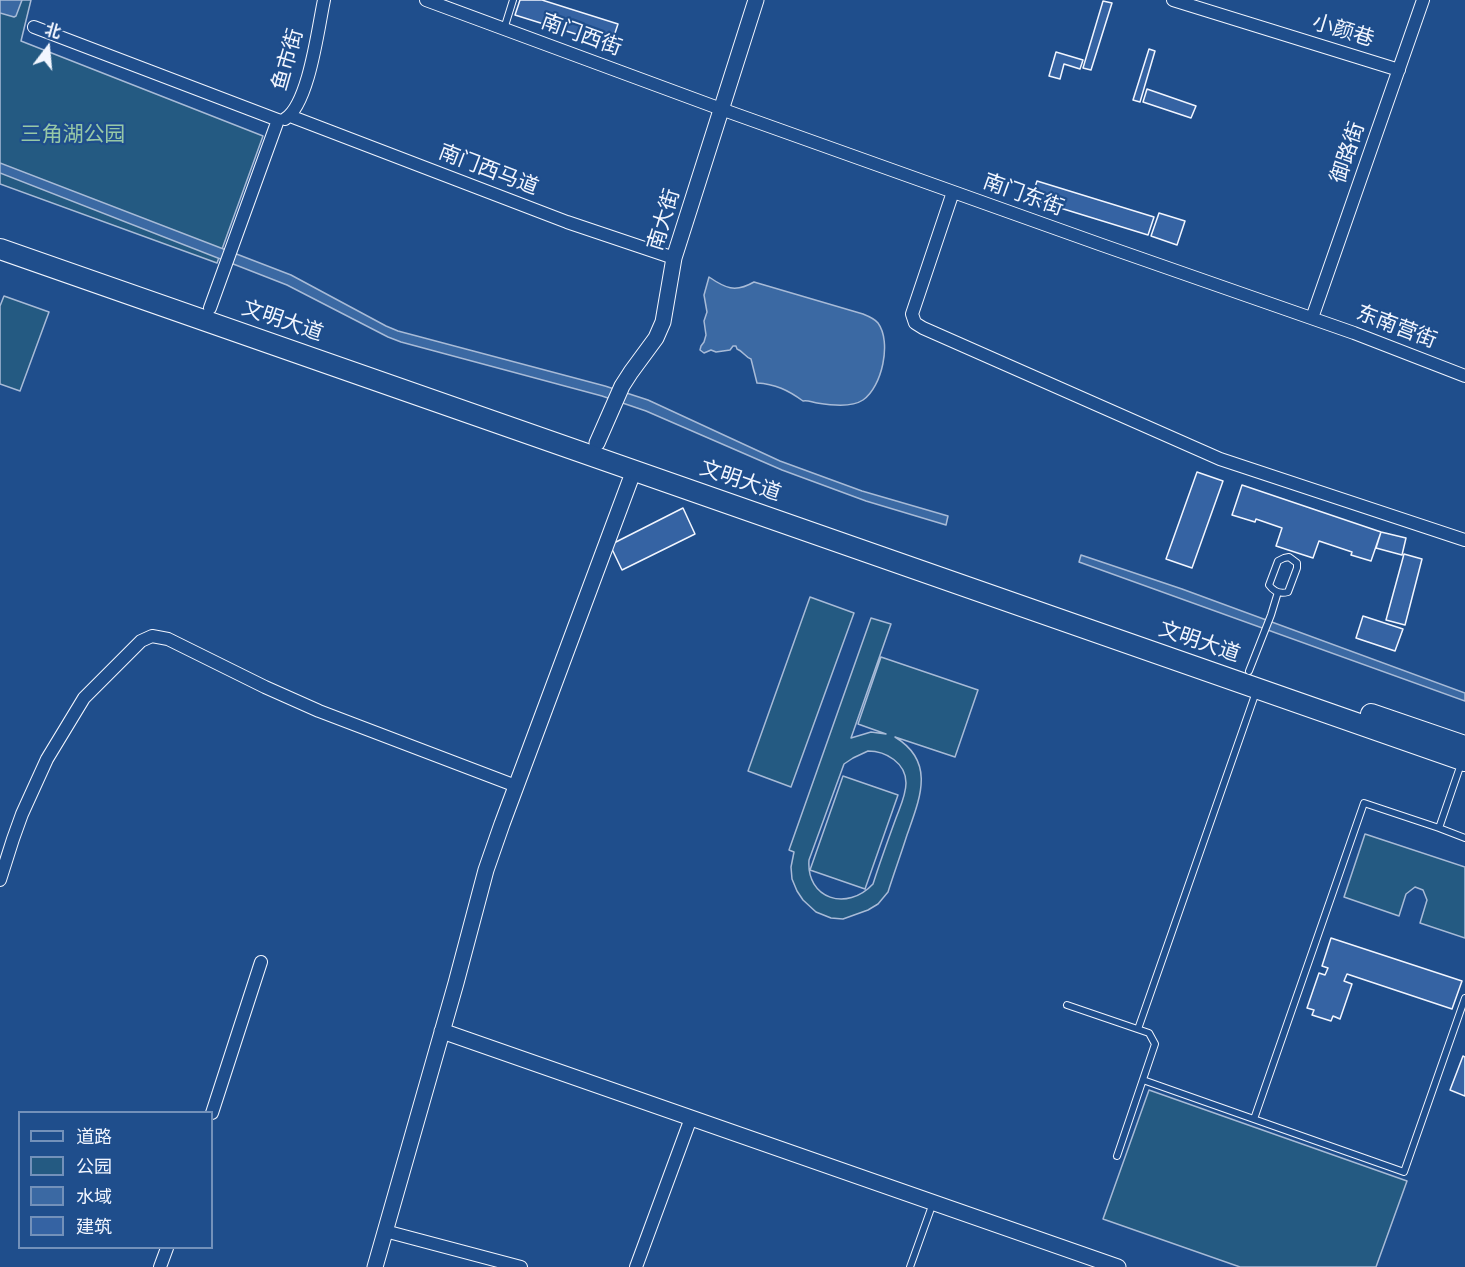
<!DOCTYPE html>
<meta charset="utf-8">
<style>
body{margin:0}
#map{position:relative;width:1465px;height:1267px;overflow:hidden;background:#1f4e8c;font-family:"Titillium Web","Noto Sans SC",sans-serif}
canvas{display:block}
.legend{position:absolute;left:18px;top:1111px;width:195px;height:138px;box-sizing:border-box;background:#1f4e8c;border:2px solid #7391ba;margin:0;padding:8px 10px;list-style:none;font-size:18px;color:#f2f6ff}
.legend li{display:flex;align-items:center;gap:12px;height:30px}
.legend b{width:30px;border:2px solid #7391ba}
.north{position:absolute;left:18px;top:18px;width:60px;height:60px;-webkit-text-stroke:4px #1f4e8c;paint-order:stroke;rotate:16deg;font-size:16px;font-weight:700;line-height:24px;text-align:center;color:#f2f6ff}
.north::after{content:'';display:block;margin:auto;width:21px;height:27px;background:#f2f6ff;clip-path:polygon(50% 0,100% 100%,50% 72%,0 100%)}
</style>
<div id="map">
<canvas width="1465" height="1267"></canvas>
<ul class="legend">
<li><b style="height:8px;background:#1f4e8c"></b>道路</li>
<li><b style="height:16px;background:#245a82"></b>公园</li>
<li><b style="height:16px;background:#3b69a3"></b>水域</li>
<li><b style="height:16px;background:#3563a3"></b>建筑</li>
</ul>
<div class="north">北</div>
</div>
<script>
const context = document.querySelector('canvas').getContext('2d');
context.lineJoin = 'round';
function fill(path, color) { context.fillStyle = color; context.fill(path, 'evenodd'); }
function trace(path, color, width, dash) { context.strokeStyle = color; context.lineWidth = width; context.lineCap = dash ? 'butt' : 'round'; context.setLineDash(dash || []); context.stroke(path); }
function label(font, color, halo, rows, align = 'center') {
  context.font = font + ' "Titillium Web","Noto Sans SC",sans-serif'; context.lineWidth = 4.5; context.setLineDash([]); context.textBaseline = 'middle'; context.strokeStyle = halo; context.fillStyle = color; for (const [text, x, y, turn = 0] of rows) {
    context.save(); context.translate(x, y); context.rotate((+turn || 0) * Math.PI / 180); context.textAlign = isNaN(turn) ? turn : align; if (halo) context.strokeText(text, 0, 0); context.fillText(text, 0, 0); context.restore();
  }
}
const green = new Path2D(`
 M0 0H31L21 41 263 136 217 263 0 184Z
 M4 296 49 312 20 391 0 384V306Z
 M810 597 854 613 791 787 748 771Z
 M871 618 891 624 851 738 871 732 886 734 858 724 881 657 978 690 955 757 895 737C936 762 920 798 907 835 901 854 894 873 888 892L878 904 868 910 843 919 831 918 816 912 803 900 797 891 792 879 791 867 794 852 789 850ZM868 751C886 751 906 763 906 783 906 795 900 807 896 818 888 840 880 862 873 884 847 912 806 899 809 860L844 764 853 758Z
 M843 776 898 795 865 889 810 870Z
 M1365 834 1465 867V938L1420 923 1427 900 1423 890 1415 887 1406 894 1399 916 1344 897Z
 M1149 1090 1407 1181 1376 1267H1240L1103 1219Z`);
const water = new Path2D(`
 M0 0H22L16 16 14 17 0 13Z
 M0 163 291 275 386 326 398 331 605 386 648 400 780 461 862 491 948 516 946 525 866 501 782 470 646 411 602 396 401 342 388 337 287 285 0 173Z
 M709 277C725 288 735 293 754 282L863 314C868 316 875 319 878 323 892 342 882 387 863 400 851 408 830 405 817 403 811 402 808 400 803 401 788 390 775 384 757 383L751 359C745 357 743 351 737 349L736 346H733L730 350 716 352 711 350 704 353 700 350 701 346 704 342 706 335 704 321 707 312 704 295Z
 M1081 555 1182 589 1465 693V701L1079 562Z`);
const building = new Path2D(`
 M520 0H542L618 24 611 45 515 15Z
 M1103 1 1112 3 1091 70 1083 68Z
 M1149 49 1155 51 1140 102 1133 100Z
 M1056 52 1083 60 1080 69 1064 64 1060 79 1049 76Z
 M1147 89 1196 106 1191 118 1143 102Z
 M1037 181 1154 217 1148 235 1031 199Z
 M1159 213 1185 221 1177 245 1151 236Z
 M1197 472 1223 481 1192 568 1166 559Z
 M1242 485 1381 532 1371 561 1351 555 1352 552 1319 541 1313 558 1276 546 1282 528 1256 519 1255 522 1232 515Z
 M683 508 695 534 622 570 610 545Z
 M1381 532 1406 538 1402 555 1376 548Z
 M1404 554 1422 559 1405 625 1386 620Z
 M1363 616 1403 629 1395 651 1356 638Z
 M1331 938 1462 981 1452 1009 1347 974 1344 981 1352 984 1340 1019 1333 1016 1331 1021 1312 1015 1314 1010 1307 1008 1319 973 1325 975 1328 968 1322 966Z
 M1463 1056 1465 1057V1096L1450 1090Z`);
const service = new Path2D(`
 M504 29 513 0
 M1289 557 1297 563V568L1288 592C1281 594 1274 592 1269 585L1278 561 1284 558Z
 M1249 671 1271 615 1278 592
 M1439 828 1465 838
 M1067 1005 1149 1033 1155 1044 1117 1156
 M1138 1029 1256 692
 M1143 1080 1404 1172 1465 998
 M1254 1119 1364 803 1439 828 1461 764
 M910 1267 933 1203`);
const minor = new Path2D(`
 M426 0 721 109 1102 245 1354 333 1465 376
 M1173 0 1399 70
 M34 27 278 120
 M290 116 567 222 674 258
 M285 119C309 104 318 28 324 0
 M953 192 912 314 915 323 923 328 1220 459 1465 540
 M210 308 278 120
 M1312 318 1423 0
 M0 880 13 839 22 814 47 759 84 698 141 641 152 636 168 639 265 687 319 711 516 786
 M212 1113 261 962
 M385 1231 521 1267
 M160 1267 167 1248
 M636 1267 691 1118`);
const tertiary = new Path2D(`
 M597 443 622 386 631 372 656 338 663 322 674 258 756 0
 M442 1031 1118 1267
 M375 1267 456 983 486 870 502 824 634 470`);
const primary = new Path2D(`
 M0 249 1465 761
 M1371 714 1465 746`);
const streetNames = [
 ["小颜巷",1343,32,17],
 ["南门西街",581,36,20],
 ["鱼市街",289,60,-74],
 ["御路街",1349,153,-71],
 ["南门西马道",488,171,21],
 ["南门东街",1023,196,20],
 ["南大街",665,220,-73],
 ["文明大道",282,322,19],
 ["东南营街",1396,328,21],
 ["文明大道",740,482,19],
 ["文明大道",1199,643,19]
];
const parkNames = [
 ["三角湖公园",73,136]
];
fill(green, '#245a82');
trace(green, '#a8bbd7', 1.5);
fill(water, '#3b69a3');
trace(water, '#a8bbd7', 1.5);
fill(building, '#3563a3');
trace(building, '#f2f6ff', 1.5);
trace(service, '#f2f6ff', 8);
trace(minor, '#f2f6ff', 14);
trace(tertiary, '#f2f6ff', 17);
trace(primary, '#f2f6ff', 22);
trace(service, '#1f4e8c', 6);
trace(minor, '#1f4e8c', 12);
trace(tertiary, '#1f4e8c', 15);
trace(primary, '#1f4e8c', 20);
label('21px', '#f2f6ff', '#1f4e8c', streetNames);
label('21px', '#97c8a6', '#1f4e8c', parkNames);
</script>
